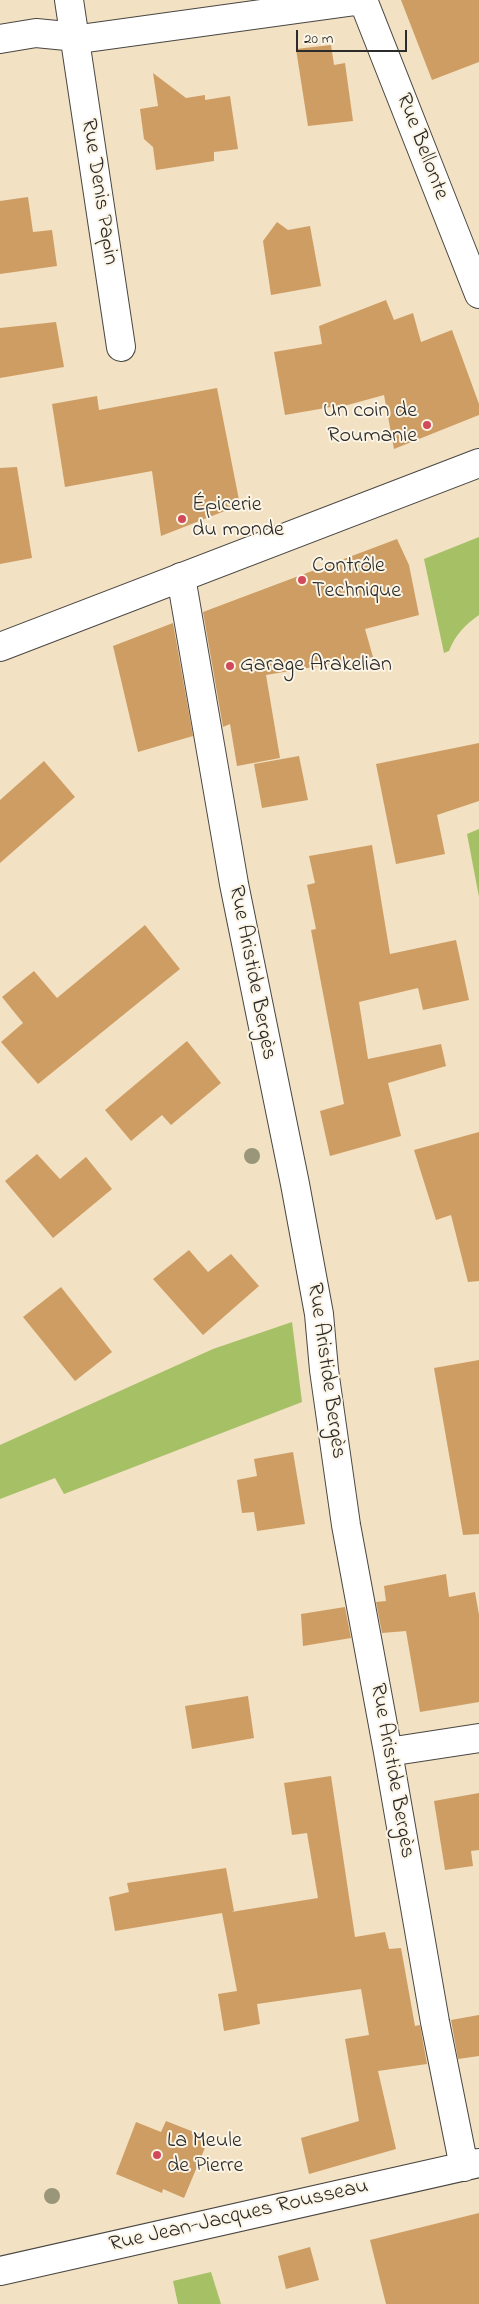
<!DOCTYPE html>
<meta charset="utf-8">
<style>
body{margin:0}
#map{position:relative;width:479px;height:2304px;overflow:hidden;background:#f2e1c2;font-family:"Indie Flower",sans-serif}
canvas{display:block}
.scale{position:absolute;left:296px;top:30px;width:111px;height:22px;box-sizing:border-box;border:2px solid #2b2b2b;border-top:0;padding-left:6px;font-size:15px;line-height:18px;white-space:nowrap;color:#2b2b2b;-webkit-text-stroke:4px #fcf5e5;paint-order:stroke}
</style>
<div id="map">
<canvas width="479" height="2304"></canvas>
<div class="scale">20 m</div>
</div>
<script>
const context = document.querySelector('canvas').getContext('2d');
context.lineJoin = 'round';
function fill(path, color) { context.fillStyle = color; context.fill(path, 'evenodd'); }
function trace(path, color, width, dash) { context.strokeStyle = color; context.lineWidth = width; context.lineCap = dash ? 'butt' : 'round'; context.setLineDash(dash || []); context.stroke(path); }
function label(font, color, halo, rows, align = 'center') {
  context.font = font + ' "Indie Flower",sans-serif'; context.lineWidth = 4; context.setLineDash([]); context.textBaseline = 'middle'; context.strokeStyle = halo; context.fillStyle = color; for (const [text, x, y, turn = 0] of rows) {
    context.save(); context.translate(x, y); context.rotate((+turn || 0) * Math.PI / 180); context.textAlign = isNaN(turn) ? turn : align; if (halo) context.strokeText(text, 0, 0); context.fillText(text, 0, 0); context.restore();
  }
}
const green = new Path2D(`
 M479 537V615C465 625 455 635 449 651L444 653 424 559Z
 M479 829V897L467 834Z
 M292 1322 302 1402 64 1494 55 1478 0 1499V1445L213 1349Z
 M211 2272 221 2304H178L173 2281Z`);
const building = new Path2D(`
 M401 0H479V62L432 80Z
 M331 45 334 65 345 63 353 121 308 126 296 49Z
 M153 73 186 98 205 95V100L230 96 238 149 214 152V161L156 170 153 147 144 139 140 109 158 106Z
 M28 197 33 232 52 230 57 266 0 274V201Z
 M277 222 288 230 310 226 321 286 271 295 263 241Z
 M386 300 394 320 413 313 421 342 452 330 479 404V415L394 449 384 395 333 409 331 407 285 415 274 352 322 344 319 326Z
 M56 322 64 367 0 378V328Z
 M217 388 240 505 161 536 152 471 65 487 52 404 97 396 99 410Z
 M17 467 32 558 0 564V468Z
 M397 539 409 565 419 615 365 629 373 657 266 675 280 758 237 766 230 724 223 727 203 612Z
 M173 623 193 736 138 752 113 646Z
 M479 743V801L437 815 445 854 396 864 376 764Z
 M299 756 308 800 262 808 254 764Z
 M44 761 75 797 0 863V800Z
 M372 845 390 954 456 940 469 1000 423 1010 418 988 359 1002 368 1059 441 1044 446 1066 388 1083 401 1136 330 1156 320 1111 344 1104 311 930 316 929 307 885 315 883 309 856Z
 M145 925 180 969 38 1084 1 1042 23 1023 2 997 34 971 57 998Z
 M187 1041 221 1083 171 1125 162 1115 131 1141 105 1110Z
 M479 1132V1281L468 1282 451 1215 436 1220 414 1150Z
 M37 1154 60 1179 86 1157 112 1189 53 1238 5 1181Z
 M189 1250 208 1272 231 1254 259 1286 203 1335 153 1279Z
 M61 1287 112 1352 75 1381 23 1317Z
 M479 1360V1534L463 1535 434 1368Z
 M293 1452 305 1524 257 1531 254 1512 242 1513 237 1480 257 1476 254 1459Z
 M446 1574 449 1597 475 1592 479 1615V1702L420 1712 406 1631 382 1633 376 1602 386 1601 384 1586Z
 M345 1607 351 1638 303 1646 301 1614Z
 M248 1696 254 1738 192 1749 185 1706Z
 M331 1776 355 1937 385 1932 389 1949 401 1948 415 2026 420 2025 427 2064 378 2071 396 2149 309 2174 301 2138 359 2121 345 2039 369 2035 361 1989 257 2004 260 2024 224 2031 218 1994 237 1991 222 1913 115 1931 109 1897 129 1892 127 1883 226 1868 234 1911 231 1912 318 1898 307 1833 292 1835 284 1783Z
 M479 1793V1850L471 1851 473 1866 445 1870 434 1801Z
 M479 2015V2056L458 2059 451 2020Z
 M166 2121 209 2138 184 2198 163 2189 162 2193 116 2174 136 2122 161 2132Z
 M479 2213V2304H386L370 2240Z
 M310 2247 319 2280 286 2289 278 2256Z`);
const minor = new Path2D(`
 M69 0 121 347
 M363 0 479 294
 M0 39 36 33 87 38 363 0
 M181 577 234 884 295 1184 319 1314 324 1370 346 1525 388 1752 435 2022 464 2167
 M388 1752 479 1738
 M0 2271 479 2163`);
const tertiary = new Path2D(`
 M0 647 479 463`);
const trees = [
 [252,1156],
 [52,2196]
];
const markers = [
 [427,425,5,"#d1495b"],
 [182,519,5,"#d1495b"],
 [302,580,5,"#d1495b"],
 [230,666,5,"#d1495b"],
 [157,2155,5,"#d1495b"]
];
const streetNames = [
 ["Rue Bellonte",421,147,69],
 ["Rue Denis Papin",98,192,81],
 ["Rue Aristide Bergès",251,973,79],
 ["Rue Aristide Bergès",325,1371,82],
 ["Rue Aristide Bergès",391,1771,80],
 ["Rue Jean-Jacques Rousseau",239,2217,-13]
];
const poiNames = [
 ["Un coin de",417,412,"right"],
 ["Roumanie",417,437,"right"],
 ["Épicerie",192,506],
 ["du monde",192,531],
 ["Contrôle",312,567],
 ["Technique",312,592],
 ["Garage Arakelian",240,666],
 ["La Meule",167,2142],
 ["de Pierre",167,2167]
];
fill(green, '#a6c066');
fill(building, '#ce9d64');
trace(minor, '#494642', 30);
trace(tertiary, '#494642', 30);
trace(minor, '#fff', 28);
trace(tertiary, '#fff', 28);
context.fillStyle = '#999679';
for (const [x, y] of trees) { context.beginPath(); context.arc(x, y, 8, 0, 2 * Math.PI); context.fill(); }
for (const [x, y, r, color] of markers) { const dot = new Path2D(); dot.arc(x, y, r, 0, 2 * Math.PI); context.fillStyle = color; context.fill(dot); trace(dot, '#fcf5e5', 2); }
label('22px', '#2b2b2b', '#fcf5e5', streetNames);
label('22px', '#2b2b2b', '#fcf5e5', poiNames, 'left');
</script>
